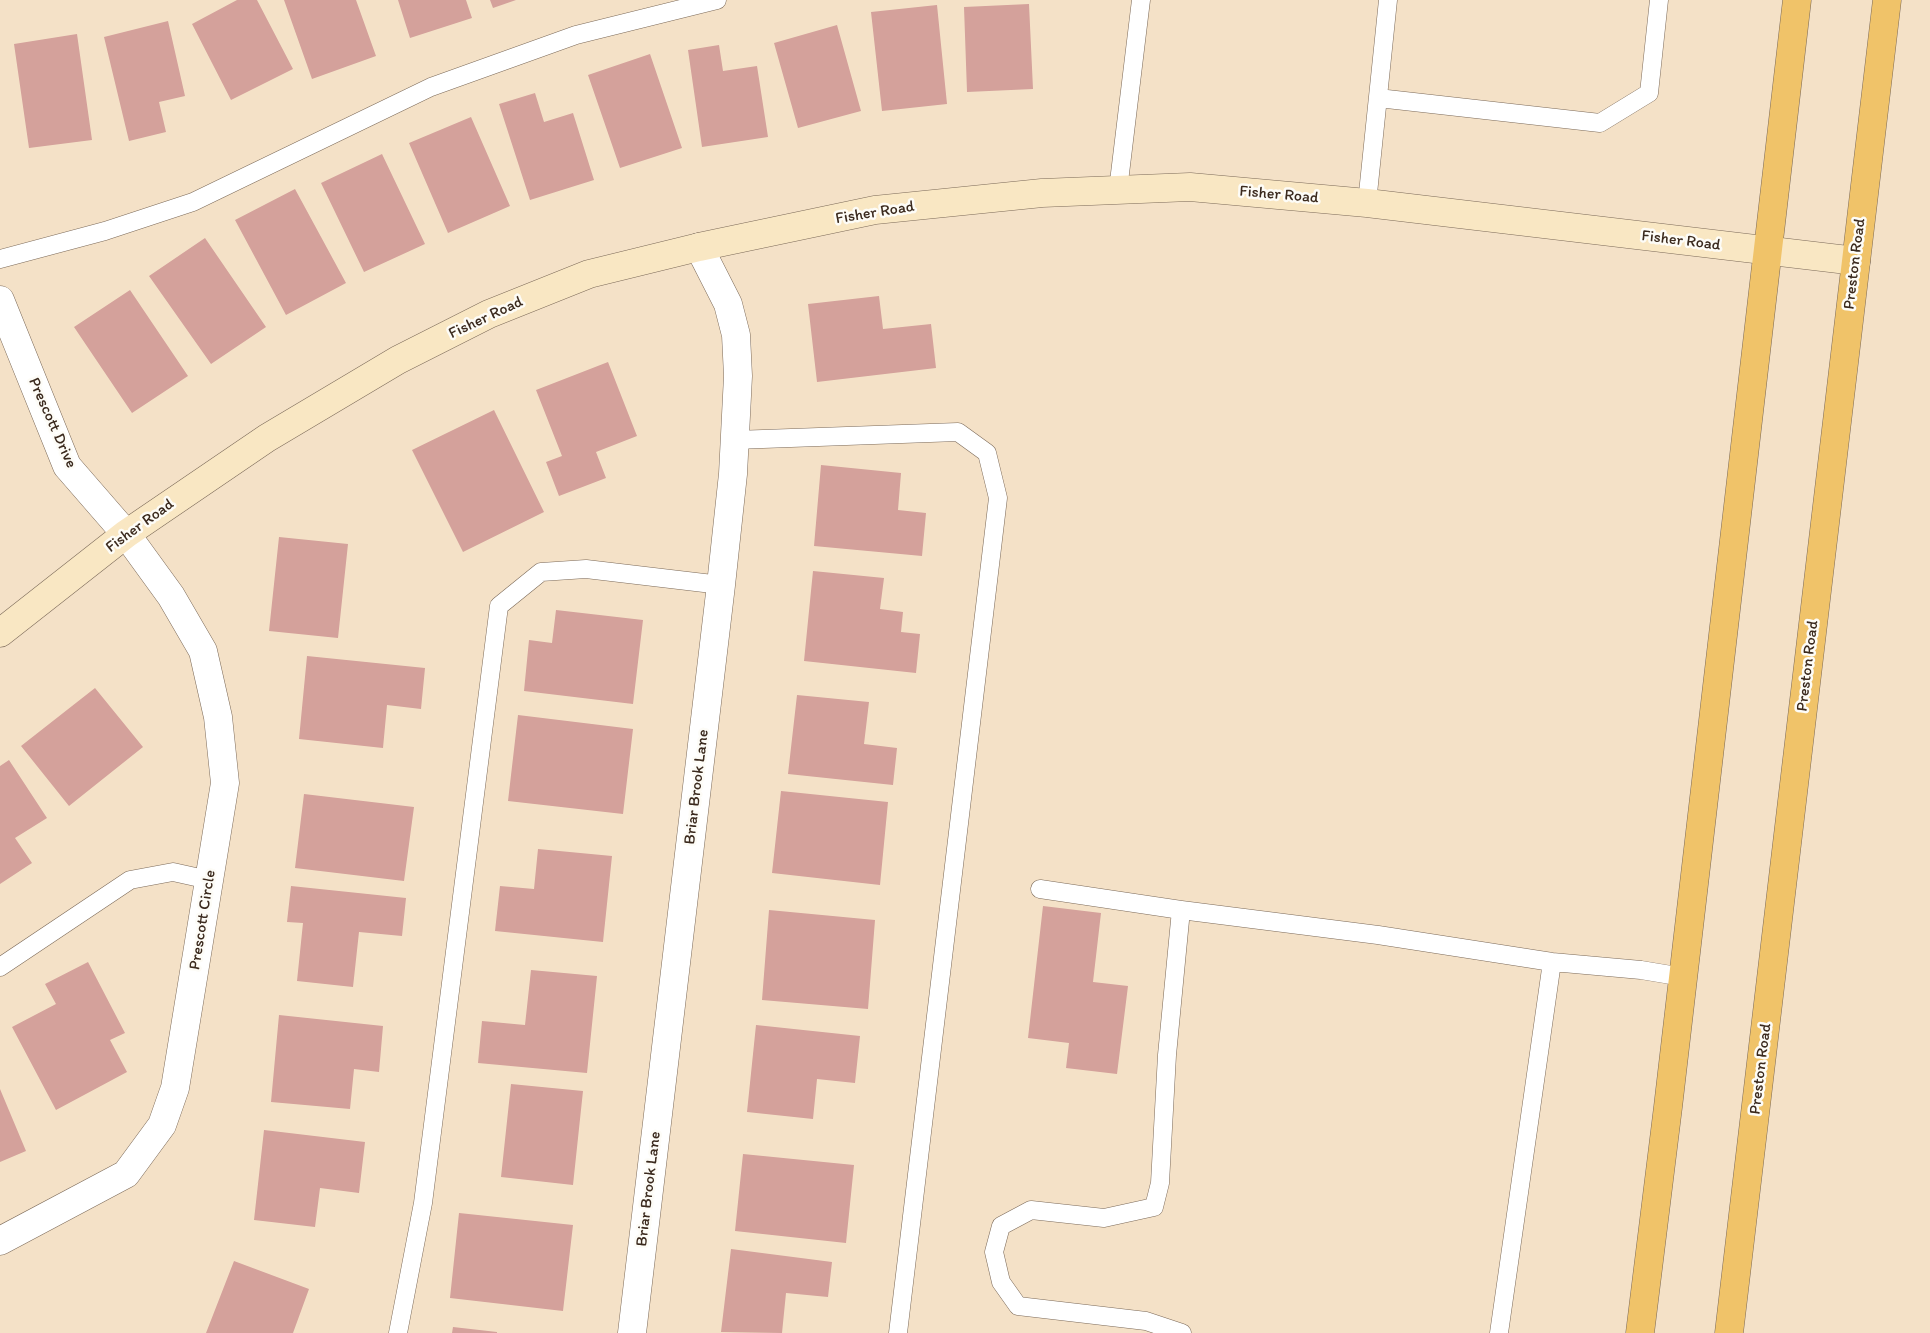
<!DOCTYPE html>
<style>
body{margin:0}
canvas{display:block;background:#f4e1c7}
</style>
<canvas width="1930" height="1333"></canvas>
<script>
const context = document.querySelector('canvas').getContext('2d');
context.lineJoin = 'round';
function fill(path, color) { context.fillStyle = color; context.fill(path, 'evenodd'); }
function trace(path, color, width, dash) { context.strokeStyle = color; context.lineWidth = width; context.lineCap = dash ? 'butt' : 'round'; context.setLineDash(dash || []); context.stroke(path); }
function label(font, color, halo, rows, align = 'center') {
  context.font = font + ' Itim,sans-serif'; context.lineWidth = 5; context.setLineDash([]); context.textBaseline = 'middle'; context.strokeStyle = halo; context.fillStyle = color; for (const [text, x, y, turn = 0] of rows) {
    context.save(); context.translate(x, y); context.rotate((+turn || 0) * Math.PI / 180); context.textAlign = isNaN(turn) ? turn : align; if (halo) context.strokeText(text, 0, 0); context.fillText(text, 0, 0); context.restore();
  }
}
const building = new Path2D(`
 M237 0H257L293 69 231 100 192 24Z
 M284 0H356L376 56 312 79Z
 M398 0H466L472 18 410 38Z
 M490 0H516L493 8Z
 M1029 4 1033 89 967 92 964 7Z
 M937 5 947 104 882 111 871 12Z
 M168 21 185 96 159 102 166 132 129 141 104 37Z
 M837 25 861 111 798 128 774 43Z
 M77 34 92 140 29 148 14 44Z
 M719 45 723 71 757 66 768 137 702 147 688 50Z
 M650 54 682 148 620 168 588 75Z
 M535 93 544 122 573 113 594 180 530 200 499 104Z
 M471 117 510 206 448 233 409 143Z
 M382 154 425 244 364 272 321 183Z
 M295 189 346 283 286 315 235 220Z
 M205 238 266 327 211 364 149 276Z
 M130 290 188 376 132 413 74 327Z
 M879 296 883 329 931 324 936 368 817 382 808 304Z
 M608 362 637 436 596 452 606 478 559 496 546 462 562 456 536 390Z
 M494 410 544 512 463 552 412 450Z
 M821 465 901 473 898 510 926 513 922 556 814 546Z
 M279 537 348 544 338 638 269 631Z
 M813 571 884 578 880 609 903 612 901 632 920 634 916 673 804 661Z
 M556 610 643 620 633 704 524 691 529 640 552 643Z
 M307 656 425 668 421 709 387 705 383 748 299 739Z
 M95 688 143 747 69 806 21 746Z
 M797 695 869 702 864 744 897 748 893 785 788 774Z
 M518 715 633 729 623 814 508 801Z
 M9 760 47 818 15 838 32 863 0 884V766Z
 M781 791 888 802 880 885 772 873Z
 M304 794 414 807 404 881 295 868Z
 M538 849 612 856 603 942 495 931 500 886 534 889Z
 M291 886 406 898 402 936 359 932 353 987 297 981 303 923 287 922Z
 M1043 906 1101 913 1093 982 1128 986 1117 1074 1066 1068 1069 1043 1028 1038Z
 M769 910 875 920 868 1009 762 1000Z
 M88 962 125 1033 110 1040 127 1072 56 1110 12 1027 56 1004 45 984Z
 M531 970 597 976 587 1073 478 1063 482 1021 525 1025Z
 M279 1015 383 1026 379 1072 354 1069 350 1109 271 1102Z
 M756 1025 860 1036 855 1083 817 1079 813 1119 747 1112Z
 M511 1084 583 1091 573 1185 501 1177Z
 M0 1089 26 1151 0 1162Z
 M264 1130 365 1142 359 1193 320 1188 315 1227 254 1220Z
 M743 1154 854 1165 846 1243 735 1231Z
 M459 1213 573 1225 563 1311 450 1298Z
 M731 1249 832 1262 828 1297 786 1293 782 1333 721 1332Z
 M234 1261 309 1289 293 1333H206Z
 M453 1327 497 1332V1333H452Z`);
const lane = new Path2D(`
 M1378 98 1600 123 1649 93 1659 0
 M1118 190 1141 0
 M1367 203 1388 0
 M0 259 105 231 193 202 431 87 576 35 717 0
 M735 440 958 432 987 453 998 498 898 1333
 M1040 889 1181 910 1378 935 1552 962 1641 970 1683 977
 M1181 910 1167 1055 1160 1183 1154 1207 1104 1218 1031 1210 1001 1226 994 1252 1001 1282 1018 1306 1146 1321 1182 1333
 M0 967 130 880 173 872 209 880
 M398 1333 423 1203 499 606 541 572 586 569 721 585
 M1499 1333 1552 962`);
const street = new Path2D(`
 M0 300 67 466 126 534 171 596 203 651 218 717 225 783 175 1088 162 1125 126 1174 0 1241
 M632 1333 721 585 733 474 738 376 736 335 728 304 699 247`);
const secondary = new Path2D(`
 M0 633 126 534 267 438 398 360 489 314 589 274 699 247 875 210 1042 193 1190 187 1367 203 1856 261`);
const primary = new Path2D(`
 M1640 1333 1668 1107 1797 0
 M1729 1333 1887 0`);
const streetNames = [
 ["Fisher Road",1279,195,5],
 ["Fisher Road",875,213,-9],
 ["Fisher Road",1681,241,7],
 ["Preston Road",1855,264,-83],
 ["Fisher Road",486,318,-25],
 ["Prescott Drive",52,423,66],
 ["Fisher Road",140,526,-36],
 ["Preston Road",1808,666,-83],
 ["Briar Brook Lane",697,787,-83],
 ["Prescott Circle",203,920,-81],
 ["Preston Road",1761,1069,-83],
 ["Briar Brook Lane",649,1189,-83]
];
fill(building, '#d4a19b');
trace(lane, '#7c6a59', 19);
trace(street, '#7c6a59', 29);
trace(secondary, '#7c6a59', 29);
trace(primary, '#7c6a59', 29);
trace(lane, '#fff', 18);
trace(street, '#fff', 28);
trace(secondary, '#f9e7c3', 28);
trace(primary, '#f0c369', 28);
label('16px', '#3b2a1e', '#fdfcf7', streetNames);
</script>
